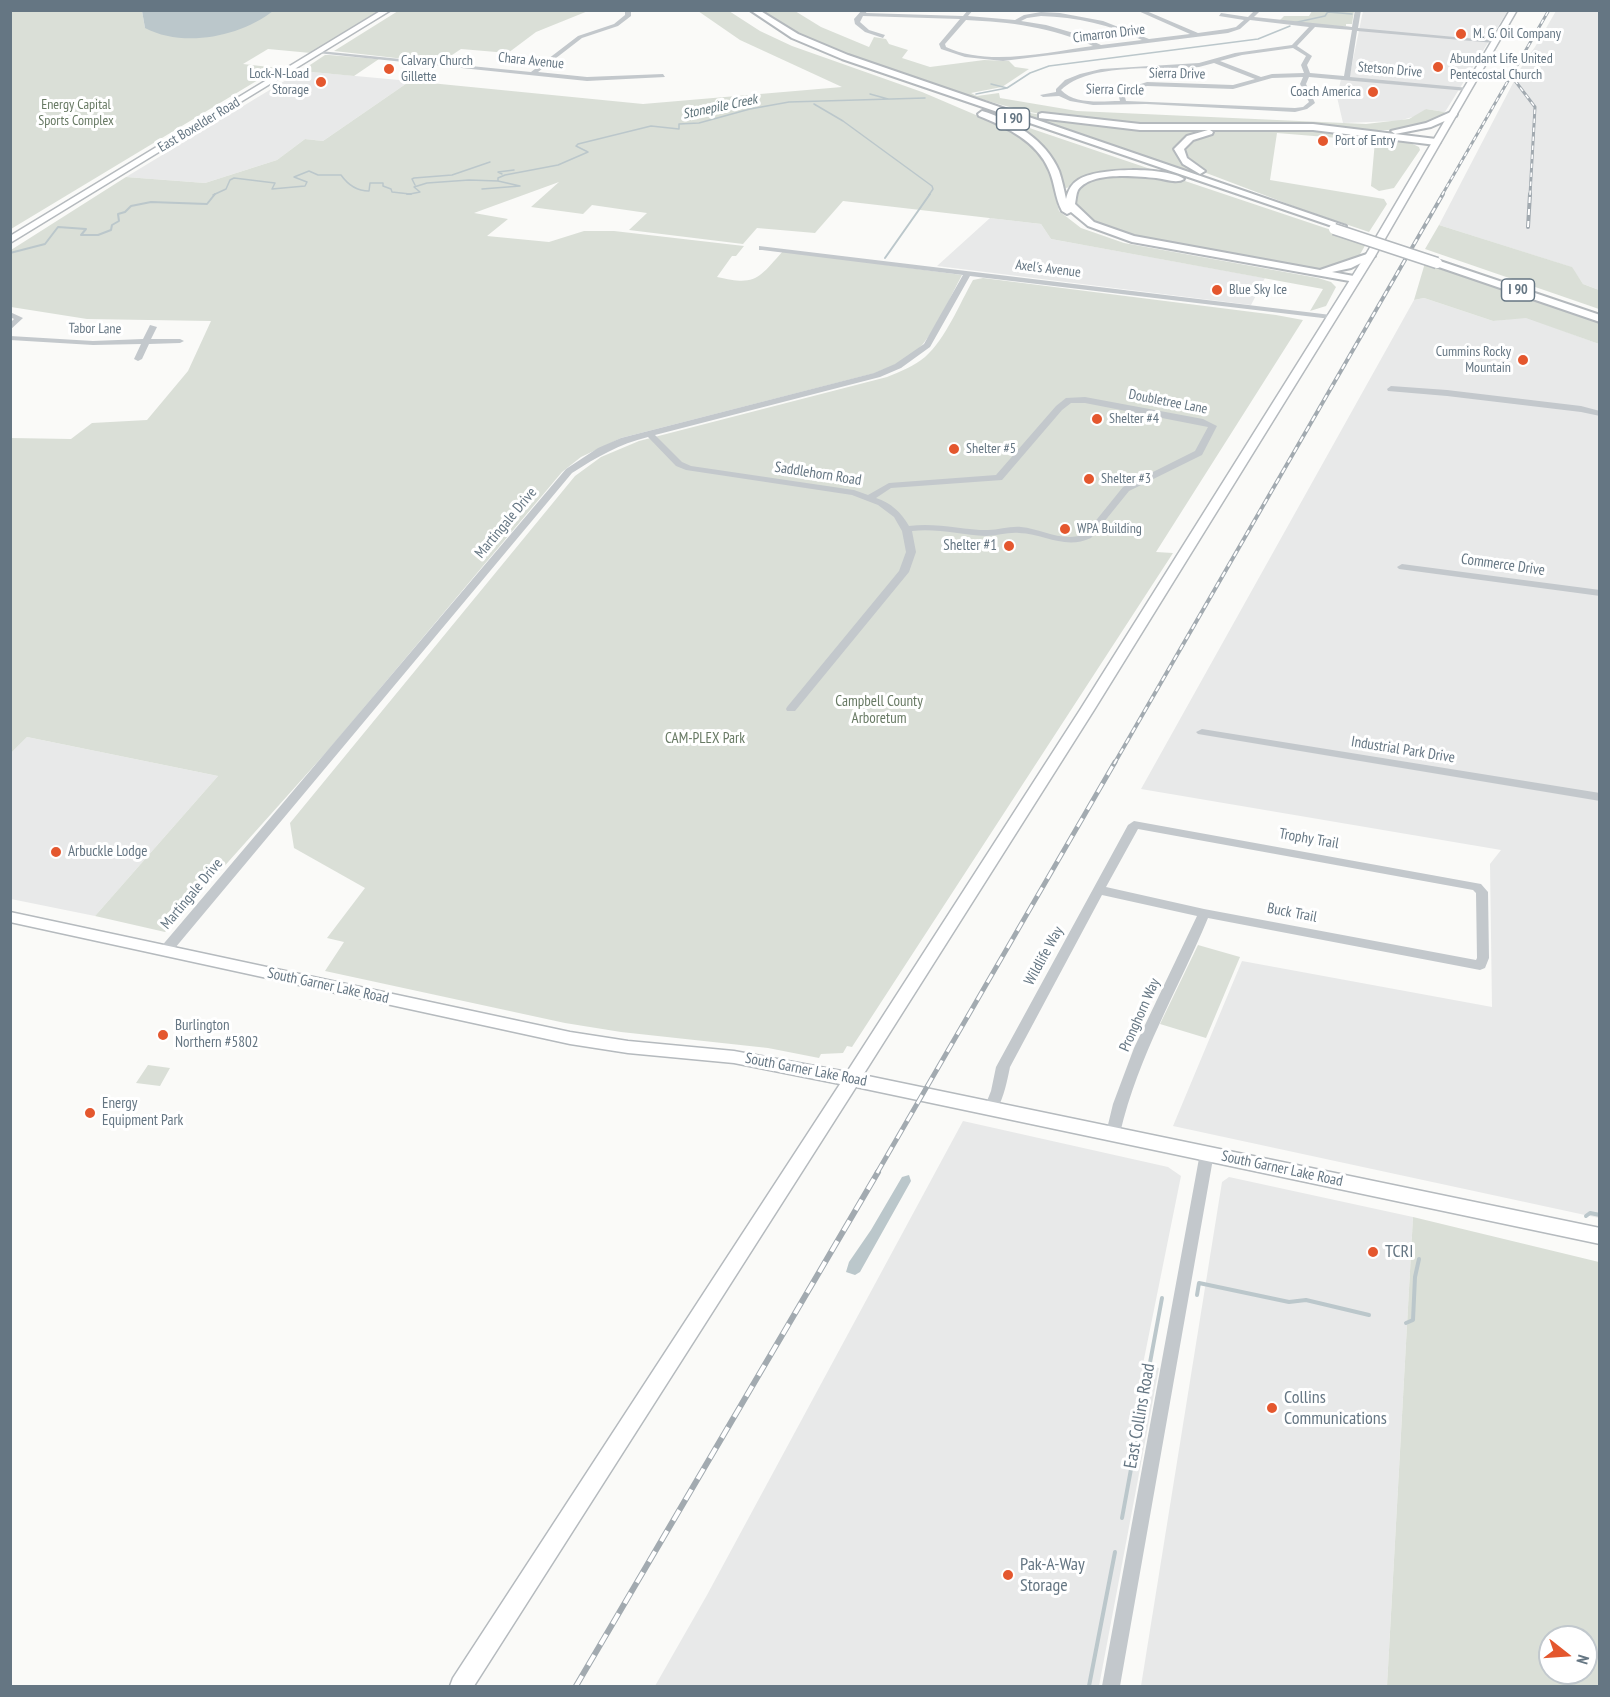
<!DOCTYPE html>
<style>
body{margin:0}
#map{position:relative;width:1610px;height:1697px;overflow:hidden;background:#fafaf8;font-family:"PT Sans Narrow",sans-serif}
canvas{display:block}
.frame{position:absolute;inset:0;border:12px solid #657683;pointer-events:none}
.north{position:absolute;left:1538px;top:1625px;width:60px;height:60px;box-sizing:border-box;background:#fff;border:2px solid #c1c8cd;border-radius:50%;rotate:107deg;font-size:16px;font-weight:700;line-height:24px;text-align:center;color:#657683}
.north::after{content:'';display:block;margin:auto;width:21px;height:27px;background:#e4572e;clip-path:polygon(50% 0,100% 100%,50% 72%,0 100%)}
</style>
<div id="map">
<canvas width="1610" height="1697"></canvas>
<div class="frame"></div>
<div class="north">N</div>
</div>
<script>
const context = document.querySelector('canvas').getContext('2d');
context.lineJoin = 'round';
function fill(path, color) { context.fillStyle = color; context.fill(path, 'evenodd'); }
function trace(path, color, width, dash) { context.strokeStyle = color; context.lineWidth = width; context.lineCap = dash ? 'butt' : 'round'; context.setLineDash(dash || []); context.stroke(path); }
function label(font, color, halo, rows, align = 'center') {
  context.font = font + ' "PT Sans Narrow",sans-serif'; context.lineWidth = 6; context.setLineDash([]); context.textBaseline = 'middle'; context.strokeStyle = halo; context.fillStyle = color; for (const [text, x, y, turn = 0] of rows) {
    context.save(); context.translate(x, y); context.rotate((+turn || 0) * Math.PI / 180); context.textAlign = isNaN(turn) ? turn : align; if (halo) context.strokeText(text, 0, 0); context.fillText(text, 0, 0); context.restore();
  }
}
const built = new Path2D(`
 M1495 10 1507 12 1445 112 1426 109 1420 115 1398 121 1343 123 1337 97 1341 79H1349L1363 11Z
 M1556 11H1599V290L1583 284 1571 267 1439 225 1524 62 1535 47Z
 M301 71 410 81 323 141 305 139 277 160 205 183 126 177Z
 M990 218 1041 224 1051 239 1265 278 1251 305 937 266Z
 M1424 298 1493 321 1526 317 1599 344V1218L1173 1126 1242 961 1492 1007 1490 864 1501 850 1141 789 1414 300Z
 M27 737 218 776 95 916 11 899V753Z
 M963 1121 1168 1167 1181 1176 1143 1364 1159 1368 1099 1686H655L707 1595Z
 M1229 1177 1413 1217 1387 1686H1141L1222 1182Z`);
const green = new Path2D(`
 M10 11H142L145 28 269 13 273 11H380L311 53 268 49 243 64 278 68 11 229Z
 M398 11H588L536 32 508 53 461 49 440 63 334 51Z
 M698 11H729L760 31 792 46 922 92 1004 127 1037 151 1049 172 1059 211 1081 228 1124 243 1318 278 1331 282 1336 287 1326 306 1310 311 1323 289 1051 239 1041 224 843 201 815 233 757 228 743 244 629 230 647 213 592 205 583 214 531 207 559 182 474 213 508 219 487 236 549 242 584 231H614L744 246 736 256H732L717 277C756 286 758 279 783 251L962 275C950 297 939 324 923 344 911 359 892 366 875 373L621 438 581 457 562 472 330 748 170 927 165 932 95 916 218 776 27 737 11 753V438L71 439 92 423 147 420 188 371 211 321 87 319 11 307V250L126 177 205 183 277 160 305 139 323 141 410 81 643 104 842 87 740 40Z
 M758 11H795L821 27 869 47 874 37 886 39 889 44 908 50 902 58 930 67 984 60 1009 61 1015 67 1029 69 1002 87 971 93 977 96 999 93 1000 98 1077 111 1366 124 1409 119 1426 109 1445 112C1428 136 1350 130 1322 130 1232 128 1140 131 1051 116 1002 108 954 90 907 75 855 58 805 40 758 11Z
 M1312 11H1354L1352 24H1346V26L1351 27 1278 22 1284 16H1309Z
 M325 55H329L379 59 354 76 301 71Z
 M1013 110 1104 126 1219 130 1187 137 1175 149 1183 162 1194 169 1191 172 1011 111Z
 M991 115 1171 176C1143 173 1090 170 1067 188L1061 187 1050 158Z
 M1296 130C1322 131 1398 135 1419 147L1420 150 1394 188 1379 191 1371 186 1375 141 1277 133 1270 180 1384 199 1387 204 1369 232 1301 209 1201 171 1187 162 1182 150C1185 147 1188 142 1192 140 1213 125 1270 130 1296 130Z
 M1121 174 1182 180 1367 242 1358 258 1330 268 1315 269 1143 239 1096 225 1074 205C1071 179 1102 177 1121 174Z
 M1439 225 1572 267 1583 284 1599 290V309L1425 249Z
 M1425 263 1599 322V344L1526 318 1493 321 1424 298 1414 300Z
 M983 278 1276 315 1303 320 1156 552 1173 553 852 1047 847 1046 843 1053 821 1054 819 1058 768 1048 621 1032 565 1023 325 971 344 942 327 938 365 888 294 848 290 823 575 476 601 457 639 441 887 377C900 372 914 366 925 357 945 340 960 303 973 280Z
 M1198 945 1240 957 1206 1038 1160 1024Z
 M148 1065 170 1068 160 1086 136 1083Z
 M1413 1217 1599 1262V1686H1387ZM1550 1637H1586V1673H1550Z`);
const water = new Path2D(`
 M142 11V10L273 11C240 37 183 48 145 28Z
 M909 1175 911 1181 860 1272 855 1275 846 1272 849 1262 871 1230 902 1177Z`);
const streamFar2 = new Path2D(`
 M1328 12 1352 14
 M1293 23 1325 16 1329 10
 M991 84 1007 88
 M870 94 888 99
 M976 94 1007 88 1030 73 1049 66 1258 39 1290 26
 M814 104 843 121 932 186 933 189 929 195
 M502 174 498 172 514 170
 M415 185 412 179 414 178 452 175 490 162
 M482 189 520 186 498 181
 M213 195 226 189 230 180 234 178 275 183 272 189 305 186 307 182 294 177 309 171 318 175H341C348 185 357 191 369 191L370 183H383V186L391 189 392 192 410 194 420 192 414 187 427 183 469 180 498 181V178L505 175 558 165 588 152 576 146 578 144 651 126 679 129V124L699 123 750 109 789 102 925 98`);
const streamFar1 = new Path2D(`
 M407 194H411
 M10 253 45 244 58 227 86 229 81 235H98L111 230 112 225 119 221 118 214 125 212 131 206 151 202 207 204 215 194
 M885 258 930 194`);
const stream = new Path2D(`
 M1586 1216 1590 1213 1600 1215
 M1197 1295 1199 1283 1289 1302 1306 1300 1369 1315
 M1406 1323 1413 1320 1415 1277 1419 1259
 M1149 1368 1162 1298
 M1122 1518 1145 1393
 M1089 1686 1115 1552`);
const minor = new Path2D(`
 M625 10H631V16L618 26 582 38 538 72 587 77 663 74 665 77 587 81 317 53 320 51 531 72 578 36 614 24 625 15Z
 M862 10H867L866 13 963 16 968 10H973L968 16 1015 20 1024 15 1041 12 1060 13 1103 21 1149 39 1190 34 1136 10H1144L1198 33 1227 29 1236 27 1244 20 1219 16 1221 13 1248 17 1255 10H1261L1254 17 1352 27 1355 10H1361L1358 28 1498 41 1495 43 1357 31 1350 77 1469 88 1467 91 1309 77 1306 84 1315 103 1307 109 1295 112 1146 104 1093 105 1070 101 1059 96 1043 97 1040 95 1056 92V89L1065 80 1080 74 1101 69 1199 63 1235 53 1292 45 1309 27 1250 20 1240 29 1228 33 1003 61 965 57 941 49 939 44 960 19 863 16 860 22 869 30 885 35 883 38 865 32 855 24 854 19ZM1041 16C1076 17 1111 25 1142 40L1101 45 1077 34 1046 25 1021 21 1027 18ZM966 20C1010 22 1052 27 1093 46 1048 52 988 67 946 47L945 44ZM1315 27 1352 30 1344 76 1310 73 1307 65 1312 56 1297 46ZM1293 48 1306 56 1301 65 1304 73 1272 74 1261 77 1220 61 1242 55ZM1214 63 1255 79 1233 85 1147 82 1125 89 1119 97 1120 101C1102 101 1075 105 1061 90 1090 62 1160 70 1199 67ZM1303 77 1300 84 1309 102 1303 107 1295 108 1126 101 1125 97 1129 91 1147 86 1233 89 1272 78Z
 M759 246 1331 315 1335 317 1331 319 970 276 930 347 901 368 880 377 655 435 682 462 691 466 854 490 868 495 889 483 996 475 1056 406 1066 398 1085 397 1203 419 1217 426 1202 455 1129 491 1091 538C1065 550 1045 534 1019 533 1008 532 997 536 986 536 961 535 937 528 912 531L916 552 909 572 795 711H787L786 709 787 707 899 571 906 552 902 531 894 517 878 505 852 495 686 470 676 466 648 437C619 444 597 457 572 473L170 954H160L159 951 160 948 566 469 598 448 621 438 874 373 895 364 924 344 963 275 762 250H759ZM1071 403H1085L1208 427 1195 451 1123 487 1085 534C1063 543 1042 529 1021 527 1010 526 999 530 988 530 961 530 936 522 909 526 901 512 891 503 876 498L891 488 1002 480 1062 410Z
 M10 312 23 318 10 330V323L14 319 10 317Z
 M150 325 157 327 151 339H180L184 341 180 343 149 344 142 359 138 361 134 359 141 344 93 345 10 340V336L93 341 143 339Z
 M1391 386 1447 390 1581 406 1600 411V416L1581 412 1447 396 1388 391 1387 389Z
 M1402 564 1600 590V596L1399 569 1397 567Z
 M1202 729 1600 793V801L1198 734 1196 732Z
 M1134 821 1481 884 1488 892 1489 958 1485 968 1480 970 1208 918C1178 990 1138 1056 1120 1133L1118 1137 1113 1139 1108 1137 1106 1133 1113 1104 1134 1048 1197 916 1102 895 1010 1067C1007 1082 1004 1096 997 1110L992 1111 987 1110 985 1106 991 1091 996 1067 1128 825ZM1138 829 1473 890 1476 893 1477 958 1476 960 1204 909 1106 887Z
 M1207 1147 1212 1149 1214 1153 1120 1686H1102L1200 1153 1202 1149Z`);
const major = new Path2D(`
 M382 10H391L10 243V236Z
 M1510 10H1517L1375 256 1094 710 863 1075 1600 1228V1244L856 1087 474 1686H450L453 1678 840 1084 734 1063 628 1053 570 1044 10 922V912L570 1032 628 1041 734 1051 847 1072 1080 710 1365 256Z`);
const highway = new Path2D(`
 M750 10H759L798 34 848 55 1346 226 1338 228 842 59 792 38Z
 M982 111C1013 120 1046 140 1059 171 1062 180 1064 189 1066 199 1068 191 1071 184 1078 180 1097 167 1166 167 1184 179 1177 184 1165 179 1156 178 1136 176 1091 171 1078 190 1076 194 1076 199 1075 204L1094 222 1134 236 1320 270 1370 253 1375 256 1351 268 1332 272 1359 277 1360 279 1355 282 1132 242 1088 226 1071 212 1067 214 1062 211C1055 198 1055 183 1049 170 1037 141 1006 127 979 116L978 114Z
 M1453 111 1457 114 1456 116 1431 127 1395 134 1391 131 1426 123Z
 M1042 113 1140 124H1313L1436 139 1440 142 1436 145 1313 130H1210L1213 132 1212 134 1193 140 1184 149 1187 158 1205 171 1200 174 1183 164 1174 149 1187 136 1208 130H1140L1039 118V114Z
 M1437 260 1600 315V322L1433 265 1432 263Z`);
const railFar3 = new Path2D(`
 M1515 71 1516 82 1535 107 1530 195
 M1442 195 1549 10`);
const railFar2 = new Path2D(`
 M1528 227 1530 194
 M1114 764 1443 194`);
const railFar1 = new Path2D(`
 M877 1173 1115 762`);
const rail = new Path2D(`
 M576 1686 878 1172`);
const highwayBridge = new Path2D(`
 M1334 229 1437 263`);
const markers = [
 [1461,34,6,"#e4572e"],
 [1438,67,6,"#e4572e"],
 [389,69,6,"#e4572e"],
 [321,82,6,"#e4572e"],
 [1373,92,6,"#e4572e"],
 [1323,141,6,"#e4572e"],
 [1217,290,6,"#e4572e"],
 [1523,360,6,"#e4572e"],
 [1097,419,6,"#e4572e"],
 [954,449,6,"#e4572e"],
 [1089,479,6,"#e4572e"],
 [1065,529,6,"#e4572e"],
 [1009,546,6,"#e4572e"],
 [56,852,6,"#e4572e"],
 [163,1035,6,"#e4572e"],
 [90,1113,6,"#e4572e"],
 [1373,1252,6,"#e4572e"],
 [1272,1408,6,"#e4572e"],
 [1008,1575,6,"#e4572e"]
];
const farStreetnames = [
 ["Cimarron Drive",1109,34,-7],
 ["Chara Avenue",531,61,6],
 ["Stetson Drive",1390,70,5],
 ["Sierra Drive",1177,74,1],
 ["Sierra Circle",1115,90,1],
 ["East Boxelder Road",199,125,-31],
 ["Axel's Avenue",1048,269,7],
 ["Tabor Lane",95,329,1],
 ["Doubletree Lane",1168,402,11]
];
const farPoinames = [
 ["M. G. Oil Company",1473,34],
 ["Abundant Life United",1450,59],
 ["Pentecostal Church",1450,75],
 ["Calvary Church",401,61],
 ["Gillette",401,77],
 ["Lock-N-Load",309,74,"right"],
 ["Storage",309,90,"right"],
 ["Coach America",1361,92,"right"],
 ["Port of Entry",1335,141],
 ["Blue Sky Ice",1229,290],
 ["Cummins Rocky",1511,352,"right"],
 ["Mountain",1511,368,"right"],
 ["Shelter #4",1109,419],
 ["Shelter #5",966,449],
 ["Shelter #3",1101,479],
 ["WPA Building",1077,529]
];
const farParknames = [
 ["Energy Capital",76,105],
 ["Sports Complex",76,121]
];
const farWaternames = [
 ["Stonepile Creek",720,107,-12]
];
const shields = [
 [1013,119,33],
 [1518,290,33]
];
const shieldNames = [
 ["I 90",1013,119],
 ["I 90",1518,290]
];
const streetNames = [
 ["Saddlehorn Road",818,474,9],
 ["Martingale Drive",506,523,-50],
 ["Commerce Drive",1503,565,8],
 ["Industrial Park Drive",1403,750,9],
 ["Trophy Trail",1309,839,10],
 ["Martingale Drive",192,894,-50],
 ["Buck Trail",1292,913,11],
 ["Wildlife Way",1044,956,-61],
 ["South Garner Lake Road",328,986,12],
 ["Pronghorn Way",1140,1015,-66],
 ["South Garner Lake Road",806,1070,11],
 ["South Garner Lake Road",1282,1169,12]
];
const poiNames = [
 ["Shelter #1",997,546,"right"],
 ["Arbuckle Lodge",68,852],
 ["Burlington",175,1026],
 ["Northern #5802",175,1043],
 ["Energy",102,1104],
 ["Equipment Park",102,1121]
];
const parkNames = [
 ["Campbell County",879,702],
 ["Arboretum",879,719],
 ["CAM-PLEX Park",705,739]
];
const nearPoinames = [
 ["TCRI",1385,1252],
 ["Collins",1284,1398],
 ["Communications",1284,1419],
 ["Pak-A-Way",1020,1565],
 ["Storage",1020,1586]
];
const nearStreetnames = [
 ["East Collins Road",1140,1416,-80]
];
fill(built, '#e8e9e9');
fill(green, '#dadfd7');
fill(water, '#bbc7cb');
trace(streamFar2, '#bbc7cb', 1.5);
trace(streamFar1, '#bbc7cb', 2);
trace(stream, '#bbc7cb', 4);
trace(major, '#b5babe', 3);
trace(highway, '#b4b9bd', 4);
fill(minor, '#c3c8cc');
fill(major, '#fff');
fill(highway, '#fff');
trace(railFar3, '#a2aab0', 3);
trace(railFar2, '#a2aab0', 4);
trace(railFar1, '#a2aab0', 5);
trace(rail, '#a2aab0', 6);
trace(railFar3, '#fff', 1.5, [4.5]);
trace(railFar2, '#fff', 2, [6]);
trace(railFar1, '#fff', 3, [10]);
trace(rail, '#fff', 4, [12]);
trace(highwayBridge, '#b4b9bd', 13, []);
trace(highwayBridge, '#fff', 10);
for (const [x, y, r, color] of markers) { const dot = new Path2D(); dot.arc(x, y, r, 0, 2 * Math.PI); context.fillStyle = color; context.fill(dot); trace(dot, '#fff', 2); }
label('14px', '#657683', '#fff', farStreetnames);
label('14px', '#657683', '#fff', farPoinames, 'left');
label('14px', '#687a64', '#fff', farParknames);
label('italic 14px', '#60757c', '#fff', farWaternames);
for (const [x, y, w] of shields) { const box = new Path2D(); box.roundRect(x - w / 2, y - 11, w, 22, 4.5); context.fillStyle = '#fff'; context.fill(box); trace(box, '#657683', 1.5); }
label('bold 14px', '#657683', null, shieldNames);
label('15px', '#657683', '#fff', streetNames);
label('15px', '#657683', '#fff', poiNames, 'left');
label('15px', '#687a64', '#fff', parkNames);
label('18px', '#657683', '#fff', nearPoinames, 'left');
label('18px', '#657683', '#fff', nearStreetnames);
</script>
